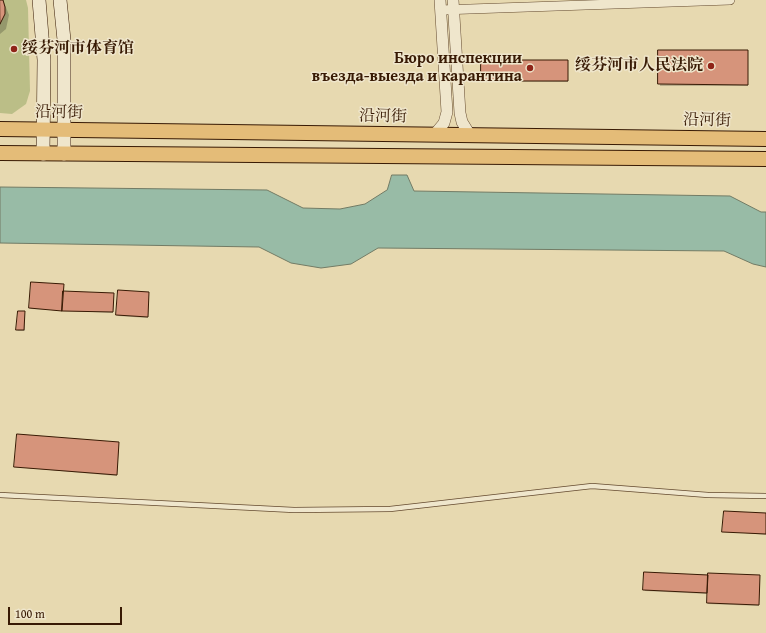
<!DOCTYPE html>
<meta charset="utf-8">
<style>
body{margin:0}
#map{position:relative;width:766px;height:633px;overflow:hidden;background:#e7d9b0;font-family:"Gentium Book Plus",serif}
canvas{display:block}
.scale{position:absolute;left:8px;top:607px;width:114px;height:18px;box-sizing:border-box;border:2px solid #381a04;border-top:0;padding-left:5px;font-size:12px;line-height:14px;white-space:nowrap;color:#381a04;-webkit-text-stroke:3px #efe6cc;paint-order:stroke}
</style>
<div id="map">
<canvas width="766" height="633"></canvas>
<div class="scale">100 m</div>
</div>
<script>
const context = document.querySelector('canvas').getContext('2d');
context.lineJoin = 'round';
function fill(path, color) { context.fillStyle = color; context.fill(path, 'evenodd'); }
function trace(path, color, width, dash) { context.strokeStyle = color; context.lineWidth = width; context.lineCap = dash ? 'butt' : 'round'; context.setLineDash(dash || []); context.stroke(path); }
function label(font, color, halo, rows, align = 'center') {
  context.font = font + ' "Gentium Book Plus","Noto Serif SC",serif'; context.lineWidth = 3; context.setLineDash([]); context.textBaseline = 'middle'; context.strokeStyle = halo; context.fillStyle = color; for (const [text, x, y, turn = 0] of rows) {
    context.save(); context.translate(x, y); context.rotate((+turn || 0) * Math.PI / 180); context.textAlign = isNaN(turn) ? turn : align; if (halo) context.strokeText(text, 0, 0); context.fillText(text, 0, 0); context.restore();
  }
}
const green = new Path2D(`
 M0 0H26L28 8 30 91 26 104 12 114 0 113Z`);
const water = new Path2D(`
 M392 175H407L414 191 730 196 761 212H766V267L753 264 724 251 378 248 351 264 321 268 291 263 259 247 0 243V187L267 190 303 208 340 209 365 204 387 190Z`);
const shadow = new Path2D(`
 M0 0H3L9 15 6 29 0 34Z
 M659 51H748V86H660Z
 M568 61V82L482 81Z
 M64 285V292L114 296 113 313 31 309 30 308Z
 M149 293 148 318 118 316 117 315Z
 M25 312V331H18L17 330Z
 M119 443 117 476 15 467Z
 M766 514V535L723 531Z
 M645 573 760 576 759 606 708 604V594L645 591Z`);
const building = new Path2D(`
 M0 0H3L5 7V14L0 24Z
 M658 50H748V85L658 84Z
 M481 60H568V81H481Z
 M31 282 64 284 62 311 29 308Z
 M118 290 149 292 148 317 116 315Z
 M63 291 114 293 113 312 62 311Z
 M18 311H25L24 330H16Z
 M17 434 119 442 117 475 14 467Z
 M724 511 766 513V534L722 532Z
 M644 572 708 575 707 593 643 590Z
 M708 573 760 575 759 605 707 603Z`);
const service = new Path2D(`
 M0 495 294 510 390 509 592 486 708 495 766 496`);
const minor = new Path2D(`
 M441 10 730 0`);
const tertiary = new Path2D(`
 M453 0 460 113 462 122 470 135
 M434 135 444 123 447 112 440 0`);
const secondary = new Path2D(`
 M39 0 44 60 43 154
 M60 0 64 40V154`);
const primary = new Path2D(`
 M0 129 766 139
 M0 153 766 159`);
const markers = [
 [14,49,4,"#8f2418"],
 [711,66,4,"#8f2418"],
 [530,68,4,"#8f2418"]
];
const poiNames = [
 ["绥芬河市体育馆",22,49,"left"],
 ["Бюро инспекции",522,59],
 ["въезда-выезда и карантина",522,77],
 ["绥芬河市人民法院",703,66]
];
const streetNames = [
 ["沿河街",59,113,1],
 ["沿河街",383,117,1],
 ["沿河街",707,121,1]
];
fill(green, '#bbbe87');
fill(water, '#98bba6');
trace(water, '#727b65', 1);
fill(shadow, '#0003');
fill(building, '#d6947b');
trace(building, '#381a04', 1);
trace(service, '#644a2f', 6);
trace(minor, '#644a2f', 10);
trace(tertiary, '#644a2f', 12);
trace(secondary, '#381a04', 14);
trace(primary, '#381a04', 16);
trace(service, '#efe6cc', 4.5);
trace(minor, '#efe6cc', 9);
trace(tertiary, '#efe6cc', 11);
trace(secondary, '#efe6cc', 13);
trace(primary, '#e4bc78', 14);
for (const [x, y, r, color] of markers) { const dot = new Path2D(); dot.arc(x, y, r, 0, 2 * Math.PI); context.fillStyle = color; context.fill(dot); trace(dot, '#efe6cc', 1.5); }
label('bold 16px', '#381a04', '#efe6cc', poiNames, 'right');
label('16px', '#381a04', '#efe6cc', streetNames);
</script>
